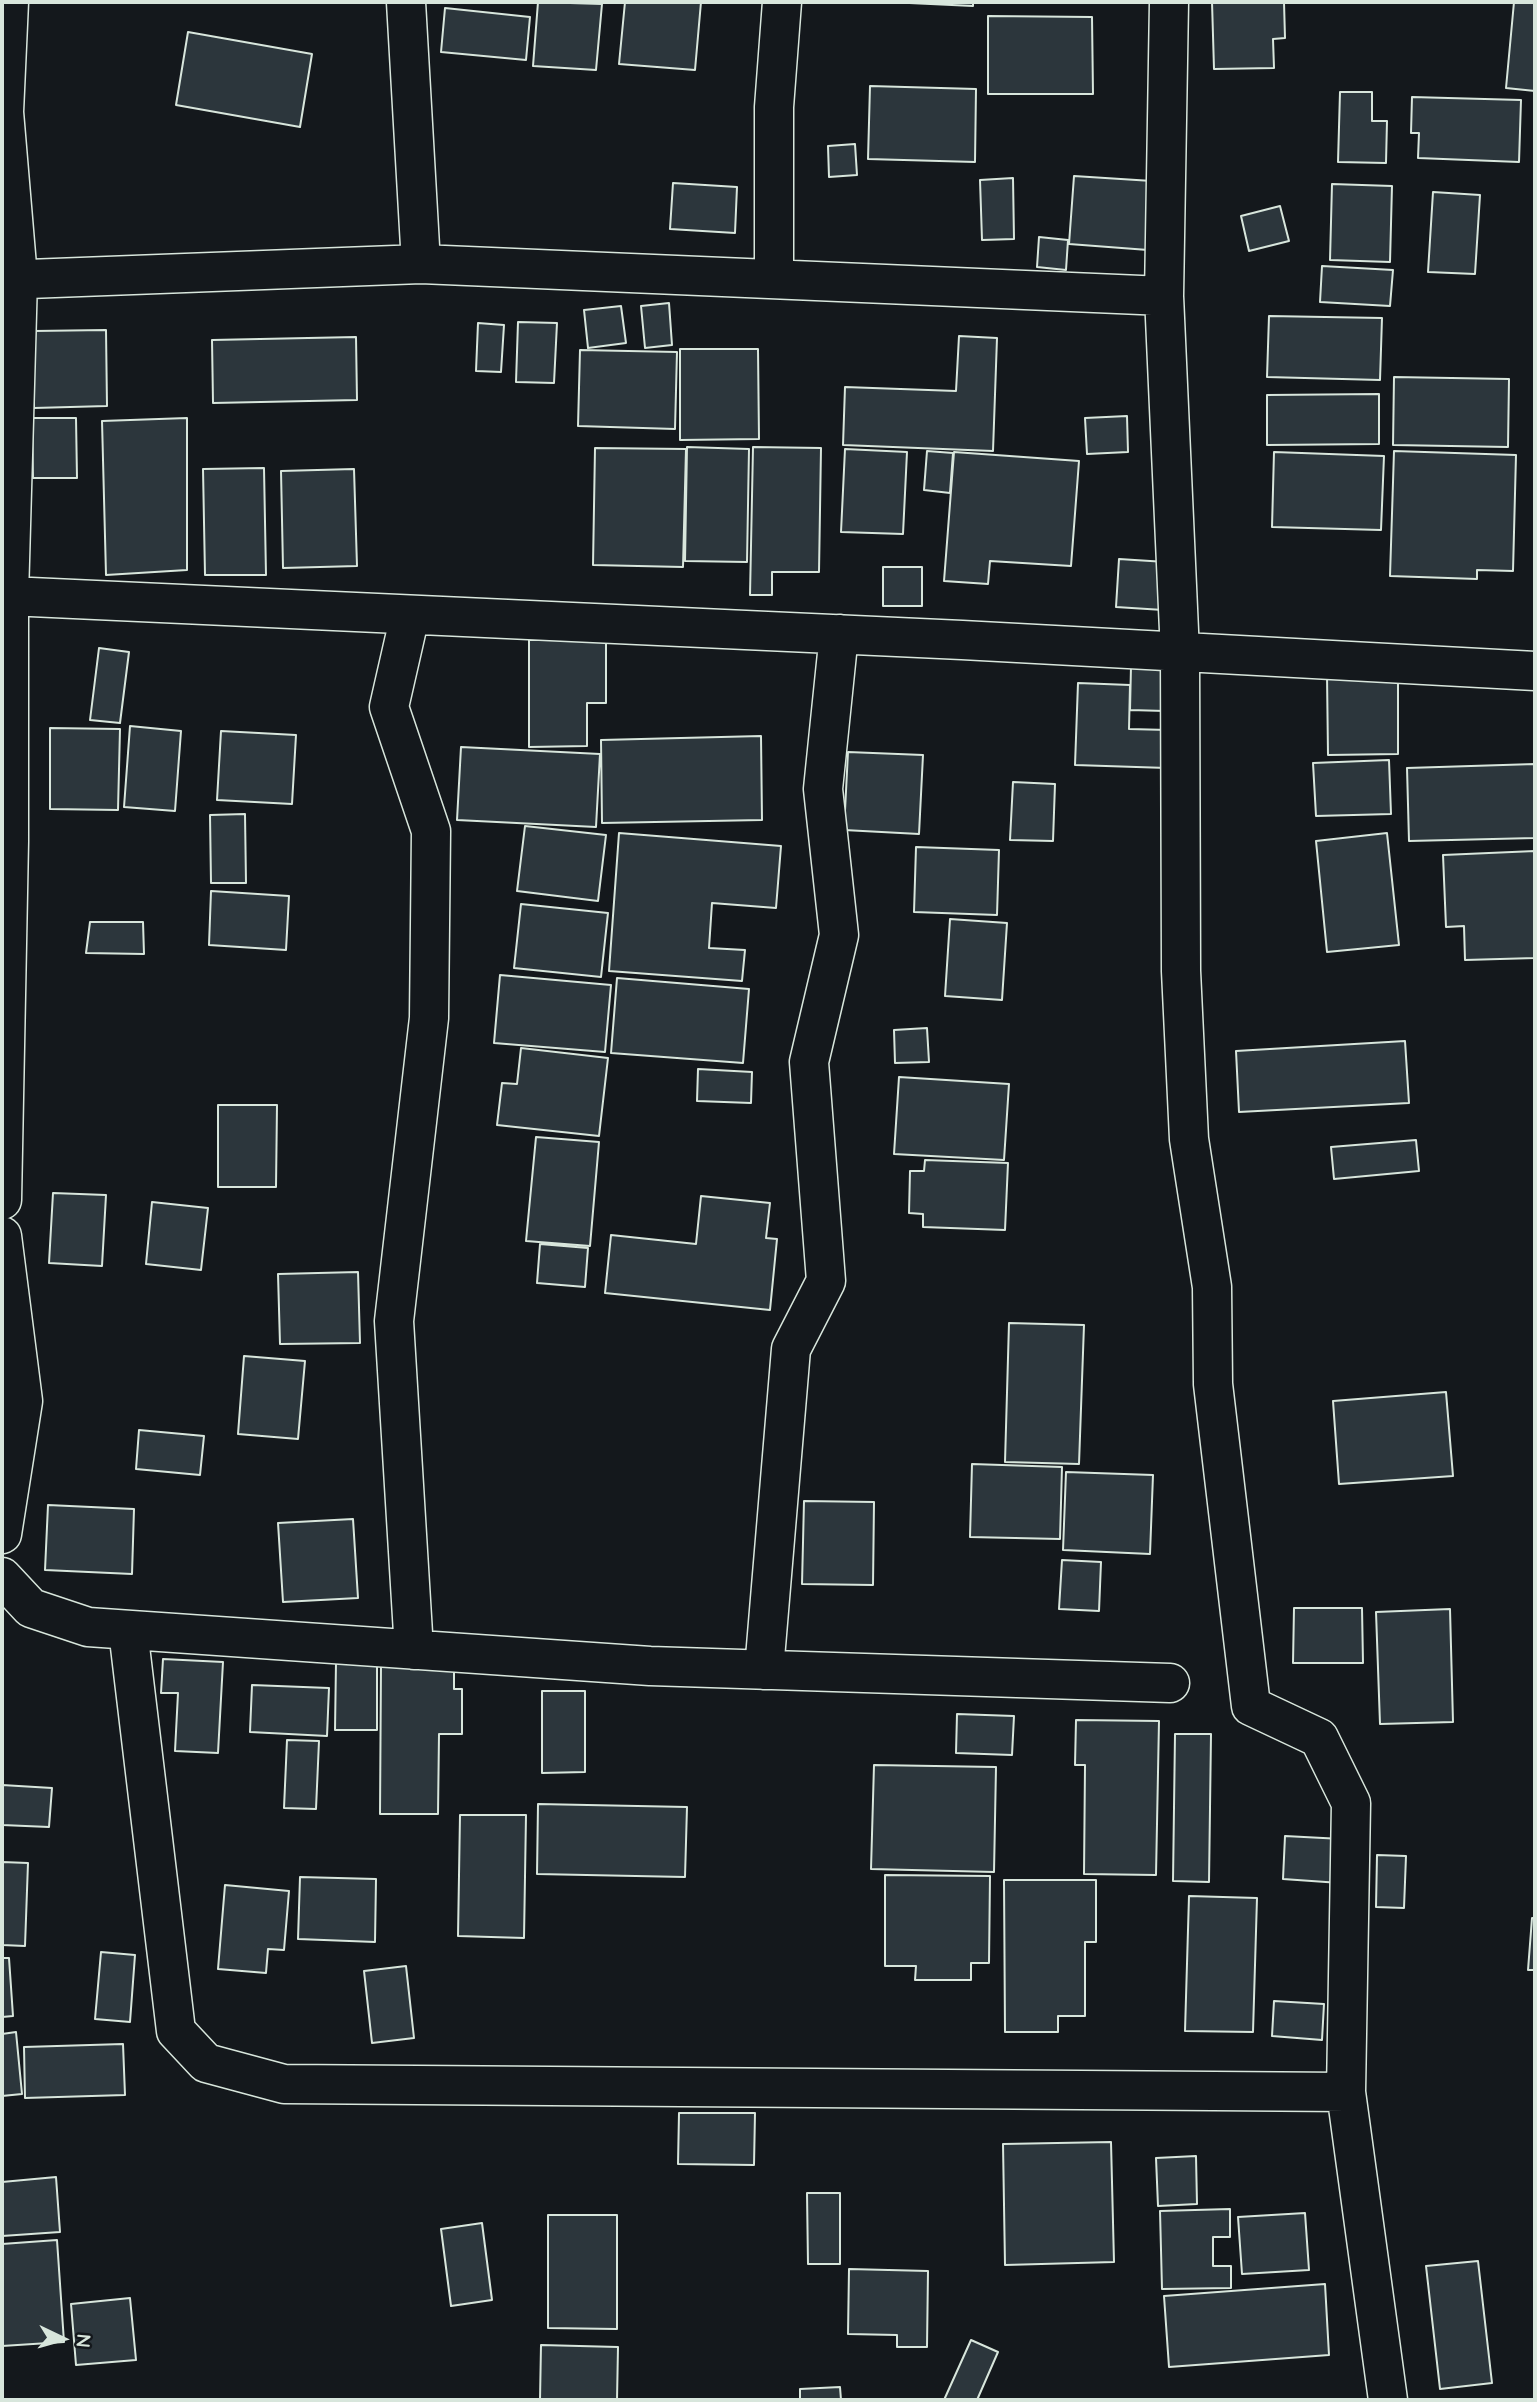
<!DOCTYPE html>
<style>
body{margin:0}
#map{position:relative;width:1537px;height:2402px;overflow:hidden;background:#14181c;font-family:Quicksand,sans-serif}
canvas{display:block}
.frame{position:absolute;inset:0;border:4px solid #d8e6dc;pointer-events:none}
.north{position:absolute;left:28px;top:2304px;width:70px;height:70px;-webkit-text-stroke:5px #14181c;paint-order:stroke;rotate:95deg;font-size:19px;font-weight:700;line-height:28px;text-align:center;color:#d8e6dc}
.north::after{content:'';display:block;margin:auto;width:24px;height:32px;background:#d8e6dc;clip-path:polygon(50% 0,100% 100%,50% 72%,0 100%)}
</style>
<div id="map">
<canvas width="1537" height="2402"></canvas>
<div class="frame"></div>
<div class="north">N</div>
</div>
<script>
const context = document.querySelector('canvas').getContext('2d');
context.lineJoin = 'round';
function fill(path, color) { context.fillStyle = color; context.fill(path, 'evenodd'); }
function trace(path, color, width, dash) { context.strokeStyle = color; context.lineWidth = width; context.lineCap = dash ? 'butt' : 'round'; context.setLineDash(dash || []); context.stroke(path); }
const building = new Path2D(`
 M538 2 602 4 596 70 533 66Z
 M625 2H701L695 70 619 64Z
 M888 2H973V6Z
 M1212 2H1284L1285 38 1273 39 1274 68 1214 69Z
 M1514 2H1535V91L1506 88Z
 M445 8 530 17 526 60 441 52Z
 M988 16 1092 17 1093 94H988Z
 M188 32 312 54 300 127 176 105Z
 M870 86 976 89 975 162 868 159Z
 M1340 92H1372V121H1387L1386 163 1338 162Z
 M1412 97 1521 100 1519 162 1418 158 1419 133H1411Z
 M855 144 857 175 829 177 828 146Z
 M1074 176 1152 181 1148 250 1069 244Z
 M1013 178 1014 239 982 240 980 180Z
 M673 183 737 187 735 233 670 229Z
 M1332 184 1392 186 1390 262 1330 260Z
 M1433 192 1480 195 1475 274 1428 272Z
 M1280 206 1289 241 1249 251 1241 216Z
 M1039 237 1068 240 1066 270 1037 267Z
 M1322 266 1393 270 1390 306 1320 302Z
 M669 303 672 345 645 348 641 306Z
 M621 306 626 343 588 348 584 310Z
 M1269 316 1382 318 1380 380 1267 377Z
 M518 322 557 323 554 383 516 382Z
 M478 323 504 325 501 372 476 371Z
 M106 330 107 406 34 408V331Z
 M959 336 997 338 993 451 843 445 845 387 956 391Z
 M356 337 357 400 213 403 212 340Z
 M680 349H758L759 439 680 440Z
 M580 350 677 352 675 429 578 426Z
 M1394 377 1509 379 1508 447 1393 445Z
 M1379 394V444L1267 445V395Z
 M1127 416 1128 452 1087 454 1085 418Z
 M32 418H76L77 478H33Z
 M187 418V570L106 575 102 421Z
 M687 447 749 449 747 562 685 561Z
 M753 447 821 448 819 572H772V595H750Z
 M595 448 686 449 683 567 593 565Z
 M845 449 907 452 903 534 841 532Z
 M927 451 953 453 950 493 924 490Z
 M1394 451 1516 455 1513 571 1477 570V579L1390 576Z
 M954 452 1079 461 1071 566 990 561 988 584 944 581Z
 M1274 452 1384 456 1381 530 1272 527Z
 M264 468 266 575H205L203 469Z
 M354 469 357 566 283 568 281 471Z
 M1119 559 1166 562 1163 610 1116 607Z
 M883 567H922V606H883Z
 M529 640H606V703H587V746L529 747Z
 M99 648 129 652 120 723 90 720Z
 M1131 666 1166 667 1165 711 1130 710Z
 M1398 674V754L1328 755 1327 675Z
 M1078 683 1130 685 1129 729 1168 730 1167 768 1075 765Z
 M130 726 181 731 175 811 124 807Z
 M50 728 120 729 118 810 50 809Z
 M221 731 296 735 292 804 217 800Z
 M761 736 762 820 602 823 601 740Z
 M461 747 600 754 596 827 457 820Z
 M848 752 923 755 919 834 844 830Z
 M1389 760 1391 814 1316 816 1313 763Z
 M1535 764V838L1409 841 1407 768Z
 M1013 782 1055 784 1053 841 1010 840Z
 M245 814 246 883H211L210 815Z
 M525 826 606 835 598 901 517 891Z
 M619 833 781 846 776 908 712 903 709 948 745 950 742 981 609 971Z
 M1387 833 1399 945 1327 952 1316 841Z
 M916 847 999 850 997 915 914 912Z
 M1535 851V958L1465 960 1464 926 1446 927 1443 855Z
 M211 891 289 896 286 950 209 945Z
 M521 904 608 913 601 977 514 968Z
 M950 919 1007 923 1002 1000 945 996Z
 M90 922H143L144 954 86 953Z
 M500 975 611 985 605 1052 494 1043Z
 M617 978 749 989 743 1063 611 1053Z
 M927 1028 929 1062 895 1063 894 1030Z
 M1405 1041 1409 1103 1239 1112 1236 1051Z
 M521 1048 608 1058 599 1136 497 1125 502 1083 517 1084Z
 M698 1069 752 1072 751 1103 697 1101Z
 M899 1077 1009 1084 1004 1160 894 1154Z
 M218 1105H277L276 1187H218Z
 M536 1137 599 1142 590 1246 526 1241Z
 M1416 1140 1419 1171 1334 1179 1331 1147Z
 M925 1160 1008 1163 1005 1230 923 1227V1214L909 1213 910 1171H924Z
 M53 1193 106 1195 102 1266 49 1263Z
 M701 1196 770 1203 766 1238 777 1239 770 1310 605 1293 611 1235 696 1244Z
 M152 1202 208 1208 201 1270 146 1264Z
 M540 1244 588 1248 585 1287 537 1283Z
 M358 1272 360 1343 280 1344 278 1274Z
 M1009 1323 1084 1325 1079 1464 1005 1462Z
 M244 1356 305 1361 298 1439 238 1434Z
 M1446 1392 1453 1476 1339 1484 1333 1401Z
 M139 1430 204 1436 200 1475 136 1469Z
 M972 1464 1062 1467 1060 1539 970 1537Z
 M1066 1472 1153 1475 1150 1554 1063 1550Z
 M804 1501 874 1502 873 1585 802 1584Z
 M48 1505 134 1509 132 1574 45 1570Z
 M353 1519 358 1598 283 1602 278 1523Z
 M1062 1560 1101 1562 1099 1611 1059 1609Z
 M1294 1608H1362L1363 1663H1293Z
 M1450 1609 1453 1722 1380 1724 1376 1612Z
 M163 1659 223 1662 218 1753 175 1751 178 1693H161Z
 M336 1662 377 1663V1730H335Z
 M381 1664H454V1689H462V1734H439L438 1814H380Z
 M252 1685 329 1688 327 1736 250 1732Z
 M542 1691H585V1772L542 1773Z
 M957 1714 1014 1716 1012 1755 956 1753Z
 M1076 1720 1159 1721 1156 1875 1084 1874 1085 1765H1075Z
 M1175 1734H1211L1209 1882 1173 1881Z
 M287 1740 319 1741 316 1809 284 1808Z
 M874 1765 996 1767 994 1872 871 1869Z
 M2 1785 52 1788 49 1827 2 1825Z
 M538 1804 687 1807 685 1877 537 1874Z
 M460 1815H526L524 1938 458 1936Z
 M1285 1836 1342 1839 1340 1883 1283 1879Z
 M1377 1855 1406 1856 1404 1908 1376 1907Z
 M2 1862 28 1863 25 1946 2 1945Z
 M885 1875 990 1876 989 1963H971V1980H915L916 1966H885Z
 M300 1877 376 1879 375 1942 298 1939Z
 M1004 1880H1096V1942H1085V2016H1058V2032H1005Z
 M225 1885 289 1891 284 1950 268 1949 266 1973 218 1969Z
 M1189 1896 1257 1898 1253 2032 1185 2031Z
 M1532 1918H1535V1970H1528Z
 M101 1952 135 1955 130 2022 95 2019Z
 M2 1958H9L13 2016 2 2017Z
 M406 1966 414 2038 372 2043 364 1971Z
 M1274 2001 1324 2004 1322 2040 1272 2036Z
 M16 2032 22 2094 2 2096V2034Z
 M123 2044 125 2095 25 2098 24 2047Z
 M679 2113H755L754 2165 678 2164Z
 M1111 2142 1114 2262 1005 2265 1003 2144Z
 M1196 2156 1197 2204 1158 2206 1156 2158Z
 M56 2177 60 2232 2 2236V2182Z
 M807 2193H840V2264H808Z
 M1230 2209V2237H1213V2266H1231V2288L1162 2289 1160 2211Z
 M1305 2213 1309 2270 1242 2274 1238 2217Z
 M548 2215H617V2329L548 2328Z
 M482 2223 492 2300 451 2306 441 2229Z
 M57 2240 64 2342 2 2346V2244Z
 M1478 2261 1492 2383 1440 2389 1426 2266Z
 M849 2269 928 2271 927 2347H897V2335L848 2334Z
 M1325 2284 1329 2355 1169 2367 1164 2296Z
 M130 2298 136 2360 76 2365 71 2304Z
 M971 2340 998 2352 977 2400H944Z
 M541 2345 618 2347 617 2400H540Z
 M840 2387 841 2400H800V2389Z`);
const street = new Path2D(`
 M406 2 421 264
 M1169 2 1164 296 1180 653 1181 971 1189 1139 1212 1287 1213 1384 1251 1706 1319 1738 1351 1803 1346 2092 1388 2400
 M774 279V107L782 2
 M2 280 421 264 1164 296
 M9 596 962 640 1535 671
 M410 615 389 707 431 831 429 1018 394 1321 414 1650
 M2 1200 9 841V596L18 278 4 112 9 2
 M2 1236 23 1401 2 1534
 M2 1577 31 1608 88 1627 650 1666 1170 1683
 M128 1630 176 2031 206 2063 284 2084 1346 2092
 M764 1670 791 1349 826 1281 809 1062 839 935 823 789 839 634`);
fill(building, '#2c363c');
trace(building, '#d8e6dc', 2);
trace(street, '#d8e6dc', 41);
trace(street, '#14181c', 38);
</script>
